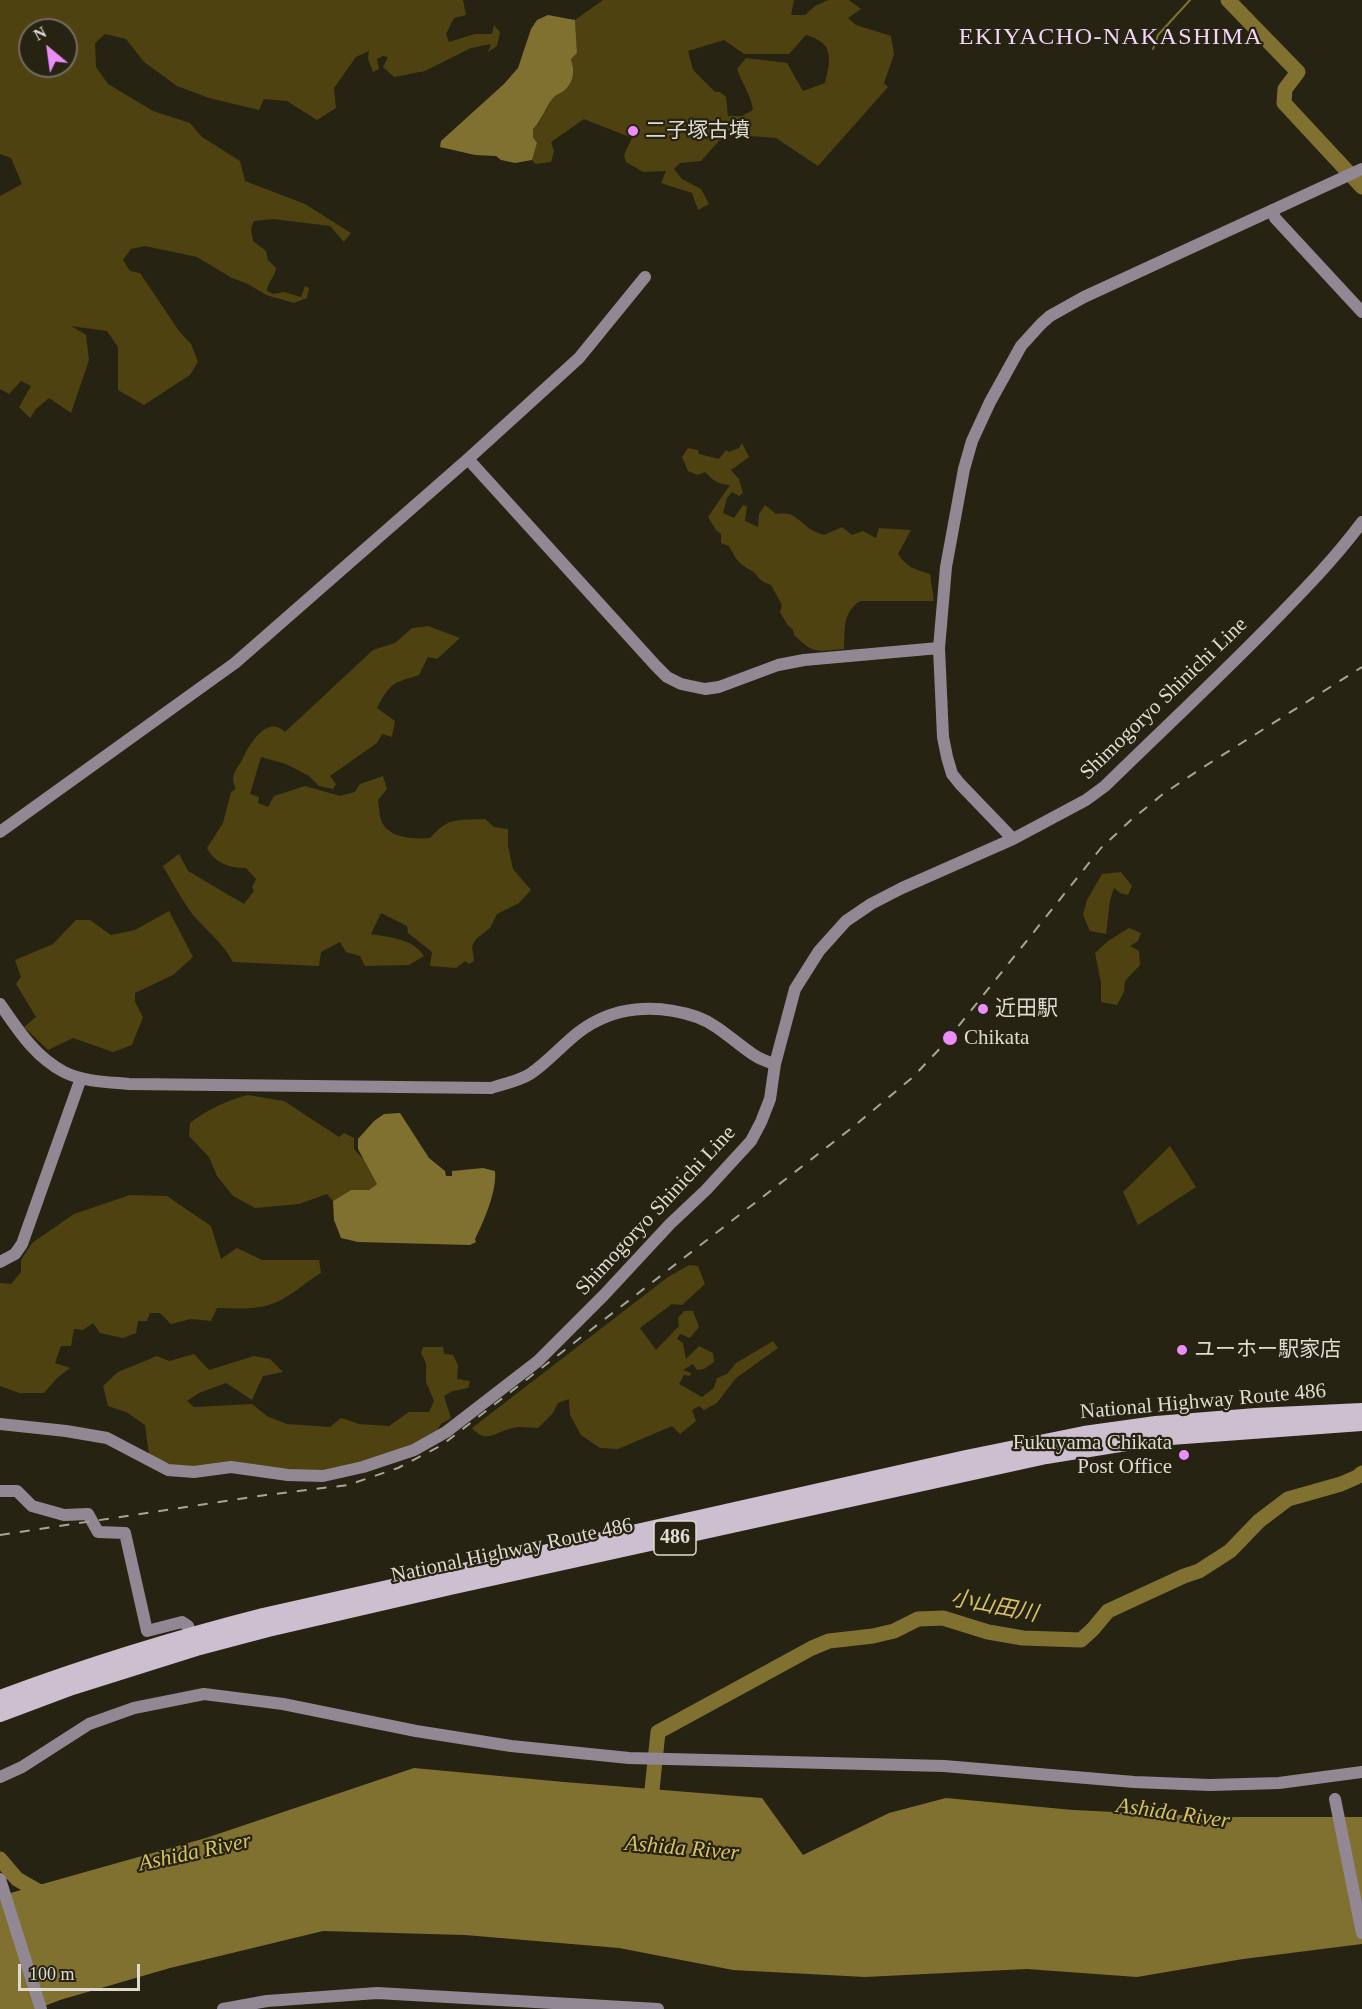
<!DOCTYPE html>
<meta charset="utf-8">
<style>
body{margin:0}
#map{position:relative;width:1362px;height:2009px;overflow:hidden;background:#272313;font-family:"Times New Roman",serif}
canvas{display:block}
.north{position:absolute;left:18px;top:18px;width:60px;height:60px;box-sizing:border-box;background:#272313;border:2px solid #706d5f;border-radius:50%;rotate:331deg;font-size:16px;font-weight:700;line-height:24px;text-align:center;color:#dedbd1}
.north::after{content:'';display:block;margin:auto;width:21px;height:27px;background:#eb8dfb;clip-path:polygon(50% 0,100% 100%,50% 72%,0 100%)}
.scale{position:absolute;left:18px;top:1964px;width:122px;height:27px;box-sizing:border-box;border:3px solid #dedbd1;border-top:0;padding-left:8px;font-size:18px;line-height:21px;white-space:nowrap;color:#dedbd1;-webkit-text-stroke:4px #272313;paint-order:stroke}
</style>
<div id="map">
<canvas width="1362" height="2009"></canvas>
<div class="north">N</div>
<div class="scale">100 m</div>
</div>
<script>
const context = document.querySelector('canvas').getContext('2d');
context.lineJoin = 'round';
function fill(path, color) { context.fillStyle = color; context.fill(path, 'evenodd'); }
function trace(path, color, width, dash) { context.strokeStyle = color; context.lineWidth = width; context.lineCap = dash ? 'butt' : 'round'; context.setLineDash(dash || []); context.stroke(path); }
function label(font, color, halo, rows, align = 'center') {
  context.font = font + ' "Times New Roman","Noto Sans JP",serif'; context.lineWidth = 4.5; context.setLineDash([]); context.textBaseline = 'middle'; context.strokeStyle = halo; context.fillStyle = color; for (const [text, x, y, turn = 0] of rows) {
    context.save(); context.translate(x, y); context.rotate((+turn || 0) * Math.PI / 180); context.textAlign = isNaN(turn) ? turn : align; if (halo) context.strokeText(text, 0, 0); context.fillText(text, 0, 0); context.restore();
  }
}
const green = new Path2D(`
 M0 0H463L466 15 454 18 446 34 449 42 475 34H492L494 25 500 32 497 46 488 52 491 44 471 48 425 71 394 77 383 67 388 57 383 56 377 59 379 69 373 72 368 59 369 51 356 57 334 88 336 108 317 120 287 101 264 99 259 110 209 98 177 86 144 62 126 39 105 34 95 43 96 67 108 84 153 111 190 123 202 137 240 161 245 181 305 204 351 233 344 242 330 226 273 219 254 221 251 228 253 241 266 251 268 260 276 268C275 277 268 281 267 291L273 294 284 292 301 297 305 286 309 288 307 298 294 303 266 295 248 284 232 278 197 257 145 246 131 249 123 260 130 271 140 273 179 331 191 344 198 362 190 375 144 405 118 390V347L107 331 71 326 86 335 89 360 71 413 49 398 36 409 30 418 19 407 31 386 21 381 9 394 0 389V196L22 184 11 158 0 154ZM30 30H66V66H30Z
 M603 0H794L791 15H805L815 6 828 0H849L861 9 848 18 856 25 891 36 894 55 884 83 888 87 818 166 776 138 751 136 729 130 701 161 680 163 674 169 682 179 701 189 709 204 698 210 692 193 661 183 666 171 643 172 626 162 624 155 632 138 584 119 551 142 554 151 551 162 535 164 532 160 537 143 533 137V129C544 119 547 103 555 96 558 94 561 93 564 91 574 82 575 71 571 59L577 53 575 20ZM806 35C834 43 831 58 825 83L803 91 787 63 746 58 737 69C742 84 751 94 753 110L742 116H728L726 97 720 92H715L693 70 688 51 724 40 744 54H789Z
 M742 443 749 457 731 470 739 479 743 493 739 496 732 492 727 498 723 513 734 518 743 505 747 506 745 521 758 527 759 514 765 505 776 514C792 512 794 516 806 526 810 530 818 533 824 535L842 527 852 535 863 531 876 538 879 528 911 530 898 554C906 567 916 570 930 574L934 601H860C842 613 845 629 844 649 816 651 815 655 794 635L793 630 787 624 780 612 782 605 771 585C756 580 761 577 752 571 738 563 737 561 729 546L721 543V534L716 530 708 517 730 485C718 485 713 480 705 472L698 475 688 471 682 457 688 448 698 450 699 454 719 459 726 450 729 452 739 448Z
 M428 626 460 638 437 659 428 657 419 675C393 683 390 683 377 708L395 721 392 737 382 734 377 743 330 776 336 784 333 789 319 786 309 776 286 764 261 757 250 794 259 797 258 803 268 807 274 796 305 786 340 796 355 792 360 784 383 776 387 789 378 800C379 807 379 814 381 820 388 839 414 839 430 838 449 816 458 821 485 819L494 827 508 829V846L513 869 531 890 519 903 497 914 490 928 476 939 472 946 474 961 469 964 465 961 456 968 430 966 432 952 408 933 407 926 381 913 371 934C391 938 412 938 424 956L409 965 365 966 360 956 346 952 340 942 321 952 319 966 233 962C223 943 207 931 193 915 182 900 172 882 163 866L179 854 188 871 244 904 254 891 252 887 256 879 246 868C229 868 215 863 207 848L223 823 231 792 236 789C235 788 233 780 233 780 233 771 240 765 243 758 248 747 262 723 277 727 280 728 283 730 285 732L373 650 395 643 412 628Z
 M1121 872 1132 886 1128 895 1120 893 1114 888 1110 900 1106 934 1090 931 1083 915 1087 900 1102 874Z
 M169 911 193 957 173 975 135 993V1002L143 1017 132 1045 113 1052 73 1038 48 1050 24 1027 36 1017 16 984 21 977 15 960 53 944 76 920H90L111 935 135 930Z
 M1129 928 1141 933 1138 941 1130 946 1139 951 1140 965 1125 981 1124 992 1117 1005 1101 1002V983L1095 953 1108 941Z
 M248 1095 284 1101 339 1137 344 1133 354 1138V1149L364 1160 377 1184 369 1190H351L333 1201 327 1194 299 1204 255 1208 233 1196 217 1176 209 1157 189 1136 190 1123C207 1110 227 1100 248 1095Z
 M1170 1146 1196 1187 1138 1225 1123 1192Z
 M130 1195 167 1196 211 1226 221 1259 237 1248 262 1260H319L321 1273C304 1283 287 1300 269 1305 252 1310 234 1308 217 1308L211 1321 191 1319 171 1324 160 1313H150L147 1321H138L136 1333 123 1338 100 1333 93 1323 83 1330 74 1329 71 1346H61L55 1363 70 1368 57 1378 44 1393H19L0 1386V1283L11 1284 21 1272V1260L32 1243 74 1214Z
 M689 1265 698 1266 705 1284 682 1305 672 1304 640 1328 656 1350 679 1326 678 1318 684 1311H693L699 1327 690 1338 680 1334 677 1339 683 1343 686 1359 699 1346 713 1353 714 1362 704 1369 697 1370 693 1364 683 1370 691 1373 690 1376 684 1375 679 1384 702 1397 714 1388 717 1378 727 1374 736 1363 773 1341 778 1348 736 1378 717 1403 704 1410 699 1406 692 1410 696 1421 680 1434 672 1426 618 1449 600 1448 581 1435 570 1415 569 1399 558 1403 553 1413 538 1428C530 1428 520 1426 513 1428 496 1431 487 1445 472 1428L668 1277Z
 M423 1347H443L444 1354 453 1355 458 1365 457 1379 470 1381 468 1388 453 1391 444 1396 451 1418 441 1424 434 1435 393 1452 361 1462 314 1473 177 1467 149 1455 145 1425 126 1412 108 1406 103 1386 118 1372 157 1356 169 1361 194 1354 209 1370 254 1356 270 1359 283 1372 263 1376 252 1400 226 1383 199 1393 187 1401 194 1407 252 1404 267 1416 287 1424 330 1427 341 1418 359 1424 389 1426 409 1412H429L434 1401 426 1382V1363L421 1353Z`);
const water = new Path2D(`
 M548 15 575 20 577 53 571 59C575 71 574 82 564 91 561 93 558 94 555 96 547 103 543 119 533 129V137L537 143 532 160 515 163 501 160 496 156 475 155 440 147 441 141 504 84 518 68 531 29 537 20Z
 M400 1113 429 1158 445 1171 446 1176H452V1171L483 1168 495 1171C497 1191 484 1221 475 1239L476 1242 470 1245 358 1242 341 1238 334 1220 333 1201 351 1190H369L377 1184 358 1149V1139L374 1121 384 1114Z
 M414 1768 564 1782 762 1798 803 1855 889 1813 946 1798 1073 1810 1219 1817H1362V1944L1243 1959 1137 1977 1027 1969 865 1977 733 1970 619 1948 465 1935 323 1931 170 1968 60 2000 37 2009H0V1896L206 1838Z`);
const stream = new Path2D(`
 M1153 49 1158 35 1190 0
 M6 1878 15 1880 31 1889`);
const river = new Path2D(`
 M1228 0 1298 72 1285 89 1284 103 1362 187
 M650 1809 658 1732 812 1648 829 1641 873 1636 894 1631 918 1619 943 1618 988 1632 1023 1638 1081 1640 1093 1629 1108 1611 1184 1576 1199 1571 1230 1551 1259 1521 1288 1499 1341 1484 1357 1477 1362 1473
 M0 1859 17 1879 50 1898`);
const secondary = new Path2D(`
 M1272 210 1275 218 1362 312
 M468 459 656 666 667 677 681 684 705 689 719 687 778 665 804 660 939 648
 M0 832 235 663 468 459 579 358 645 277
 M1013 839 960 784 952 774 947 757 943 737 939 648 946 567 964 469 972 441 990 402 1021 346 1041 324 1050 316 1084 297 1362 169
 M0 1004C18 1030 35 1057 64 1072 84 1082 108 1082 129 1084L491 1088C503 1084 519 1081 530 1074 548 1062 562 1045 579 1032 613 1006 656 1003 697 1017 719 1025 734 1042 754 1055 760 1059 768 1062 775 1064
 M0 1262 15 1254 22 1244 81 1078
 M0 1424 66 1431 107 1438 168 1470 194 1472 231 1467 288 1475 323 1476 363 1467 414 1450 446 1432 538 1361 604 1295 670 1224 706 1190 751 1141 761 1122 770 1099 775 1064 795 989 819 951 846 921 871 904 902 888 1013 839 1086 800 1105 786C1158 734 1213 683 1265 630 1299 595 1333 561 1362 522
 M0 1491H17L32 1506 64 1515 88 1514 98 1532 125 1533 147 1631 182 1622 188 1626 194 1641
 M0 1777 22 1767 89 1724 134 1708 204 1694 283 1704 416 1731 511 1746 629 1758 944 1766 1134 1782 1210 1785 1279 1783 1362 1772
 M1335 1799 1362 1933
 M0 1879 41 2009
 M223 2009 267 2001 377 1993 658 2009`);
const highway = new Path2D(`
 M0 1698C86 1666 173 1639 263 1616L966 1458 1084 1434 1156 1424 1256 1416 1362 1411
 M0 1714 72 1687 196 1648 268 1629 450 1587 1046 1456 1157 1438 1362 1423`);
const rail = new Path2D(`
 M0 1535 266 1495 348 1485 398 1468 442 1445 853 1127 913 1077 945 1043 1101 848 1131 820 1163 794 1202 768 1362 667`);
const markers = [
 [633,131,6,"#eb8dfb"],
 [983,1009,6,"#eb8dfb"],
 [950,1038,8,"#eb8dfb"],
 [1182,1350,6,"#eb8dfb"],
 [1184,1455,6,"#eb8dfb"]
];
const shields = [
 [675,1538,42]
];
const shieldNames = [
 ["486",675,1538]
];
const poiNames = [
 ["二子塚古墳",645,131],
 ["近田駅",995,1009],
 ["Chikata",964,1038],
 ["ユーホー駅家店",1194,1350],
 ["Fukuyama Chikata",1172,1443,"right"],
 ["Post Office",1172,1467,"right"]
];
const streetNames = [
 ["Shimogoryo Shinichi Line",1164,699,-44],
 ["Shimogoryo Shinichi Line",656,1211,-47],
 ["National Highway Route 486",1203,1402,-5],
 ["National Highway Route 486",512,1551,-12]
];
const waterNames = [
 ["小山田川",994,1607,11],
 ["Ashida River",1173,1814,8],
 ["Ashida River",682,1849,5],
 ["Ashida River",195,1853,-12]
];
const quarterNames = [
 ["EKIYACHO-NAKASHIMA",1111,38]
];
fill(green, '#4e4210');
fill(water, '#807131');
trace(stream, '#807131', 2);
trace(river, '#807131', 15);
trace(secondary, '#928893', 12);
trace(highway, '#cdbfd0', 16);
trace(rail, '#a7a498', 2, [10, 10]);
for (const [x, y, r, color] of markers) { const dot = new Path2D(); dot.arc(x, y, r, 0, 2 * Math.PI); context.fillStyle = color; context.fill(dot); trace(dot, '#272313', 2); }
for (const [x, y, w] of shields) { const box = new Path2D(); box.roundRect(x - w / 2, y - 17, w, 34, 4.5); context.fillStyle = '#272313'; context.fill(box); trace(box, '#dedbd1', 1.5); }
label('bold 20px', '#dedbd1', null, shieldNames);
label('21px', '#dedbd1', '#272313', poiNames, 'left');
label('21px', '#dedbd1', '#272313', streetNames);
label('italic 22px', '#d8c265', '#272313', waterNames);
context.letterSpacing = '1.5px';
label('24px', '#f4d4f9', '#272313', quarterNames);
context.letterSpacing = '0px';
</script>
